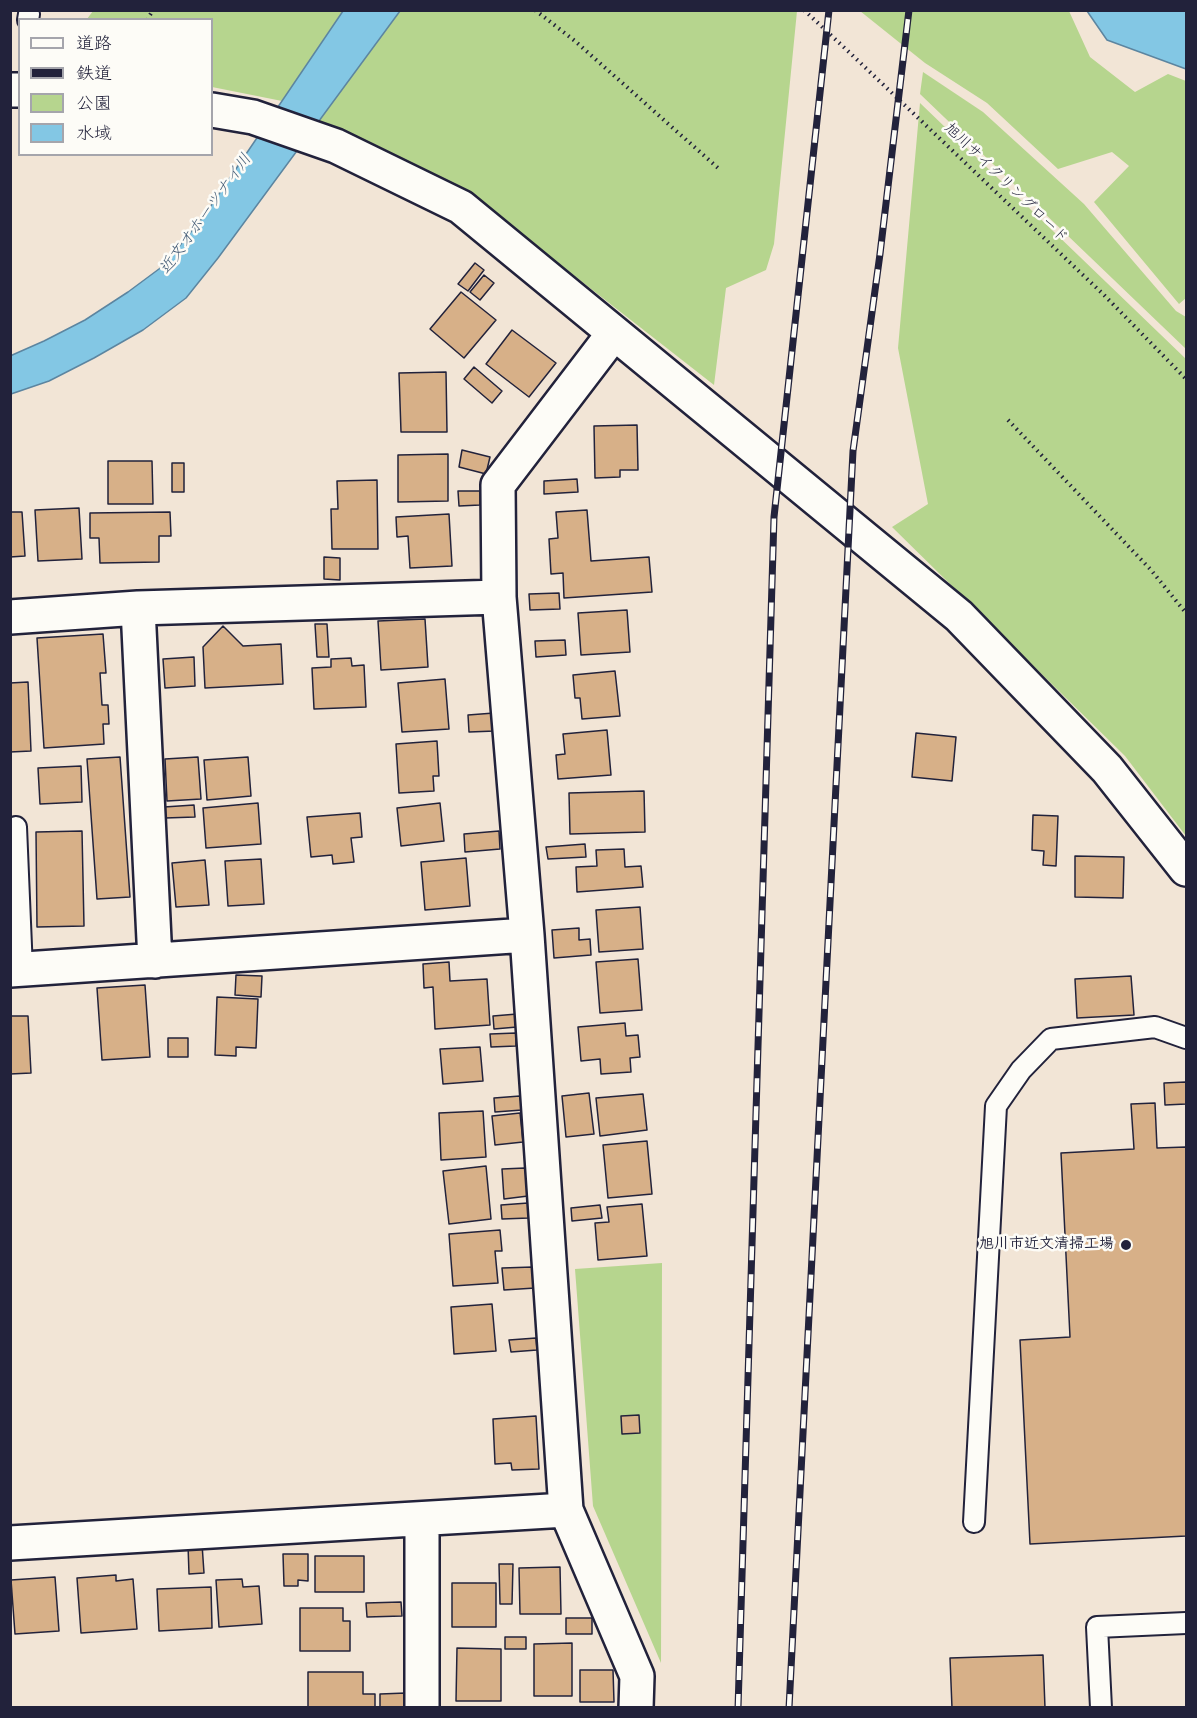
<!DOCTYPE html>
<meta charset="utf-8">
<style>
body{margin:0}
#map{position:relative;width:1197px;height:1718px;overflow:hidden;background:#f2e5d6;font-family:Kalam,"Klee One",sans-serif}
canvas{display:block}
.frame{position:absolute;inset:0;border:12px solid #22223b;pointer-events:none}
.legend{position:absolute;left:18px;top:18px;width:195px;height:138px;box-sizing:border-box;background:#fdfcf7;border:2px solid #a5a5ac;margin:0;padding:8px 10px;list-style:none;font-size:18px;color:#22223b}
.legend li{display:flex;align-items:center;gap:12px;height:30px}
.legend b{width:30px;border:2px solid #a5a5ac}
</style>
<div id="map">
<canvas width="1197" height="1718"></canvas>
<div class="frame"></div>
<ul class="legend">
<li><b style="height:8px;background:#fdfcf7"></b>道路</li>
<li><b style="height:8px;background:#22223b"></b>鉄道</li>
<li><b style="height:16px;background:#b6d58e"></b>公園</li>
<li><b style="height:16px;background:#83c7e4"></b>水域</li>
</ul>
</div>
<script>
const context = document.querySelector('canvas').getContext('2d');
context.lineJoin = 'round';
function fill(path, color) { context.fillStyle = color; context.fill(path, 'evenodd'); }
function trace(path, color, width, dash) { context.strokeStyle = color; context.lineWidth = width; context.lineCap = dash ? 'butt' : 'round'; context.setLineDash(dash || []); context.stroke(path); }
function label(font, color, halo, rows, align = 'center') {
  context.font = font + ' Kalam,"Klee One",sans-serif'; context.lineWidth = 5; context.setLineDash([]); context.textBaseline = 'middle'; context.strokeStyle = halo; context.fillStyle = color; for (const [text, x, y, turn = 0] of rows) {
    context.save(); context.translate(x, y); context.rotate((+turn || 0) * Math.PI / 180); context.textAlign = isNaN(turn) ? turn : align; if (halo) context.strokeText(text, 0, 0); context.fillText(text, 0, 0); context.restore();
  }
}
const green = new Path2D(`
 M93 11V10L343 11 282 101 212 87V20L87 19Z
 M400 11H797L774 244 766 270 726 288 714 385 471 195 318 122Z
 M860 11H1069L1090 57 1135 92 1168 74 1186 81V298L1179 304 1094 202 1129 166 1112 152 1058 169 987 103 925 63Z
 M923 72 983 112 1084 204 1176 311 1186 317V349L920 94Z
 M920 103 1186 359V836L1125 756 892 527 928 504 898 348Z
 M662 1263 661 1663 593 1506 575 1269Z`);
const water = new Path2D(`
 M343 11H400L218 258 186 298 143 330 94 358 49 381 11 394 10 356 44 341 85 320 128 292 163 266 204 216Z
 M1087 11H1186V69L1107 40Z`);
const building = new Path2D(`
 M475 263 484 270 468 291 458 284Z
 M484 275 494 283 480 300 470 292Z
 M461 292 496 320 464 358 430 329Z
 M512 330 556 363 529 397 486 364Z
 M474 367 502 391 492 403 464 379Z
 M446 372 447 432H401L399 373Z
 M637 425 638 470H620V477L595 478 594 426Z
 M462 450 490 457 486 474 459 467Z
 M448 454V501L398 502V455Z
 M108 461H152L153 504H108Z
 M172 463H184V492H172Z
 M577 479 578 492 544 494V481Z
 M377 480 378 549H332L331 509H338L337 481Z
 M458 491H480V505L459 506Z
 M79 508 82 559 38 561 35 510Z
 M587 510 591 561 649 557 652 592 564 598 563 573 551 574 549 539 558 538 556 512Z
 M10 512H22L25 556 10 557Z
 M170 512 171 536H159V562L100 563 99 538H90V513Z
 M449 514 452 566 410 568 408 536 397 537 396 517Z
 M324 557 340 558V580L324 579Z
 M559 593 560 609 530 610 529 594Z
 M627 610 630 652 581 655 578 613Z
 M425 619 428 667 381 670 378 621Z
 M315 624H327L329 657H317Z
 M223 626 243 646 281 644 283 684 205 688 203 647Z
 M103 634 106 673H100L102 705H108L109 724H103L104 744 44 748 37 638Z
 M565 640 566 655 536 657 535 641Z
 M194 657 195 686 165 688 163 659Z
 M351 658 352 666 364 665 366 707 314 709 312 668 331 667V659Z
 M615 671 620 716 582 719 580 698H575L573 675Z
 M445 679 449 729 402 732 398 683Z
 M28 682 31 751 10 752V683Z
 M494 713 495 731 469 732 468 715Z
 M607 730 611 775 558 779 556 755 565 754 563 734Z
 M916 733 956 737 952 781 912 777Z
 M437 741 439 776H433L434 791 399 793 396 744Z
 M120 757 130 897 97 899 87 759Z
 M198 757 201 799 167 801 165 759Z
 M248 757 251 796 207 800 204 760Z
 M81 766 82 802 40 804 38 768Z
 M644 791 645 832 570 834 569 793Z
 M258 803 261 844 206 848 203 808Z
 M440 803 444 841 401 846 397 808Z
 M194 805 195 817 165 818 164 807Z
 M360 813 362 837 351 838 354 862 333 864 332 855 311 857 307 817Z
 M1033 815 1058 816 1056 866 1043 865 1044 851 1032 850Z
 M82 831 84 926 37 927 36 832Z
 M499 831 500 849 465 852 464 834Z
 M585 844 586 857 548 859 546 847Z
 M624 849 625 867 641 866 643 887 577 892 576 867 597 866 596 850Z
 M1075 856 1124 857 1123 898 1075 897Z
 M466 858 470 906 425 910 421 862Z
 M261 859 264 904 228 906 225 861Z
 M205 860 209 905 176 907 172 863Z
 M640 907 643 949 599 952 596 910Z
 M579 928V940L590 939 591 955 554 958 552 930Z
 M638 959 642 1010 600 1013 596 962Z
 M449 962 450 981 487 979 490 1025 435 1029 433 987 424 988 423 964Z
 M236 975 262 976 261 997 235 995Z
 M1131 976 1134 1015 1077 1018 1075 979Z
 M145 985 150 1057 102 1060 97 988Z
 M217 997 258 999 256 1048 236 1047V1056L215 1055Z
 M517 1014V1027L494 1029 493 1016Z
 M10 1016H28L31 1073 10 1074Z
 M625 1023 626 1036 638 1035 640 1057 630 1058 631 1072 601 1074 600 1059 581 1061 578 1027Z
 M516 1033V1046L491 1047 490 1034Z
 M168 1038H188V1057H168Z
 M480 1047 483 1081 443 1084 440 1049Z
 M1186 1082V1104L1165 1105 1164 1083Z
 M589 1093 594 1134 566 1137 562 1096Z
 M643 1094 647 1130 600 1136 596 1098Z
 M520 1096 522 1110 495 1112 494 1098Z
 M1155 1103 1157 1148 1186 1147V1536L1030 1544 1020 1340 1070 1337 1061 1153 1134 1149 1131 1104Z
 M483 1111 486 1157 441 1160 439 1113Z
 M520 1113 523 1142 495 1145 492 1116Z
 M647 1141 652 1194 608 1198 603 1145Z
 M486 1166 491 1219 449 1224 443 1171Z
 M525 1168 528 1196 504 1199 502 1169Z
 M528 1203 529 1218 502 1219 501 1205Z
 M642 1204 647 1256 598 1260 595 1223 609 1222 607 1207Z
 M600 1205 602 1218 572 1221 571 1208Z
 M500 1230 502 1251H495L498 1283 453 1286 449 1234Z
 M533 1267 535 1288 504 1290 502 1268Z
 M492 1304 496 1351 454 1354 451 1307Z
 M536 1338 537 1350 511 1352 509 1340Z
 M639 1415 640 1433 622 1434 621 1416Z
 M536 1416 539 1469 512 1470 511 1463 495 1464 493 1419Z
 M202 1544 204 1573 189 1574 188 1545Z
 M283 1554H308V1581L298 1580V1586H284Z
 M315 1556H364V1592H315Z
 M499 1564H513L512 1604H500Z
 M560 1567 561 1614H520L519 1568Z
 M116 1575V1581L133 1579 137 1629 81 1633 77 1578Z
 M55 1577 59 1631 15 1634 11 1580Z
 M242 1579 243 1587 259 1586 262 1624 219 1627 216 1580Z
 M452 1583H496V1627H452Z
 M211 1587 212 1628 159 1631 157 1589Z
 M401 1602 402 1616 367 1617 366 1603Z
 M300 1608H343V1621H350V1651H300Z
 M566 1618H592V1634H566Z
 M505 1637H526V1649H505Z
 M572 1643V1696H534V1644Z
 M457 1648 501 1649V1701H456Z
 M1043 1655 1045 1708H952L950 1658Z
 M580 1670H613L614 1702H580Z
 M308 1672H363V1694H375V1708H308Z
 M406 1693 407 1708H380V1694Z`);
const path = new Path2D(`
 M535 10 575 41 718 168
 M804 10 850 53 1105 296 1186 379
 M147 20 153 10
 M1008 420 1151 570 1186 613`);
const lane = new Path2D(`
 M28 20 29 14
 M16 827 22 970
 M974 1522 996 1106 1021 1070 1051 1039 1155 1027 1186 1038
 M1101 1708 1097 1627 1186 1623`);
const street = new Path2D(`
 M10 90H20
 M212 110 253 117 336 146 461 207 959 616 1107 769 1186 869
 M614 333 498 485 499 597 527 935 566 1510 637 1676 636 1708
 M138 608 155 961
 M10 617 138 608 499 597
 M10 970 527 935
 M422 1520V1708
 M10 1543 566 1510`);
const rail = new Path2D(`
 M738 1708 774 517 829 10
 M789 1708 853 451 880 254 909 10`);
const markers = [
 [1126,1245,6,"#22223b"]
];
const streetNames = [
 ["旭川サイクリングロード",1005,184,44]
];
const poiNames = [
 ["旭川市近文清掃工場",1114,1245]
];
const waterNames = [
 ["近文オホーツナイ川",207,215,-54]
];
fill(green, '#b6d58e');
fill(water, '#83c7e4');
trace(water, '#5c85a0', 1.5);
fill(building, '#d7b088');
trace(building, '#22223b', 1.5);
trace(lane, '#22223b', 24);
trace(street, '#22223b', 38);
trace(path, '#22223b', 4, [1.5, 4.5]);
trace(lane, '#fdfcf7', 20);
trace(street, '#fdfcf7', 33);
trace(rail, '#22223b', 7);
trace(rail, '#fdfcf7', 4.5, [14]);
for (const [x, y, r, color] of markers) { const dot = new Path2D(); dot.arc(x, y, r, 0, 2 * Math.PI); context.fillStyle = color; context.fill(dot); trace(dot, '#fdfcf7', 2); }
label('15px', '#22223b', '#fdfcf7', streetNames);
label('bold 15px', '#22223b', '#fdfcf7', poiNames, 'right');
label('italic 16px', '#445c76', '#fdfcf7', waterNames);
</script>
